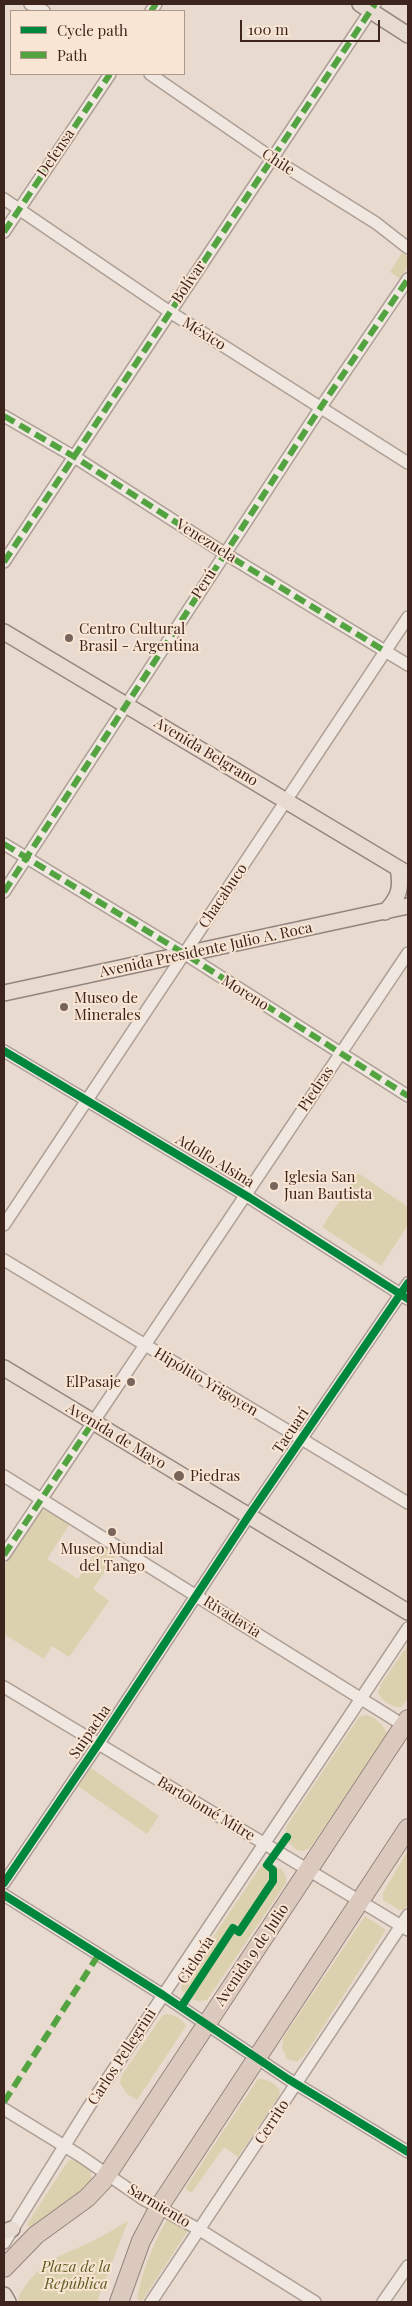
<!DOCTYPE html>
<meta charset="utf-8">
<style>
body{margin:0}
#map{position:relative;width:412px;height:2306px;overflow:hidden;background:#e8dace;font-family:"Playfair Display",serif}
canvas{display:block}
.frame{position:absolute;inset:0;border:5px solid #3d251d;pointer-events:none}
.legend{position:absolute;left:10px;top:10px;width:175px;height:65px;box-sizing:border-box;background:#f9e5d3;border:1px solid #ae988a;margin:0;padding:6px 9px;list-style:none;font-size:15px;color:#3d251d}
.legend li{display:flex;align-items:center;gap:10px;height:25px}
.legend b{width:25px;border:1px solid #ae988a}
.scale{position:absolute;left:240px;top:20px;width:140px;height:22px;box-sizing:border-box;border:2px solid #3d251d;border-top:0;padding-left:6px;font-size:15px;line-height:18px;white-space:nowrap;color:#3d251d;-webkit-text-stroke:4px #f9e5d3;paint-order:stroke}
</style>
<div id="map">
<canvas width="412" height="2306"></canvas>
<div class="frame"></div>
<ul class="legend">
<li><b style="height:6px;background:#00873e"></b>Cycle path</li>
<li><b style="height:6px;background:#54a341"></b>Path</li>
</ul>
<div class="scale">100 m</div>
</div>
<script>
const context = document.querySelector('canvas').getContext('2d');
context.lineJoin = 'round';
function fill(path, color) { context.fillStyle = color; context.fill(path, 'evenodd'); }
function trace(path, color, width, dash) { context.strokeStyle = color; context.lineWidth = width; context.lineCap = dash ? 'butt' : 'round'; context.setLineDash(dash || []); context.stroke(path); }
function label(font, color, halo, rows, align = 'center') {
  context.font = font + ' "Playfair Display",serif'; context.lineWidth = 4; context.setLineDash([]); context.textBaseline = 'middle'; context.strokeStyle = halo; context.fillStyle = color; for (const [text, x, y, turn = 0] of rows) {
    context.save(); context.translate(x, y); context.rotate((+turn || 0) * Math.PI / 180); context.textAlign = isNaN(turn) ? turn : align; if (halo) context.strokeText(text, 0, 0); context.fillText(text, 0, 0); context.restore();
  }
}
const green = new Path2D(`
 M402 253 408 257V266L400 279 390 272Z
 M358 1173 408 1207V1225L381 1266 322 1227Z
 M47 1510 70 1524 47 1559 78 1579 101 1544 117 1554 93 1589 109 1601 69 1657 52 1646 44 1659 4 1634V1566L39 1511Z
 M408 1645V1699L400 1708C391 1706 382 1701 378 1693L381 1684Z
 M365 1715C375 1716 383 1725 387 1733L310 1848 303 1851 297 1850 285 1840 286 1827 359 1717Z
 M91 1768 159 1816 147 1834 78 1786Z
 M408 1850V1904L405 1909 400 1910 383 1900V1893Z
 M268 1862 282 1870 286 1876V1883L207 2000C197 2003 187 1999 181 1989L182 1983 263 1863Z
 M365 1916 386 1930 304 2056 297 2062 287 2059 282 2048 283 2038Z
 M166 2014C173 2014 183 2019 186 2026L137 2100 127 2094 120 2083 122 2075 162 2016Z
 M258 2079C268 2079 276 2083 280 2091L279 2096 238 2157 224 2147 192 2192 188 2191 186 2187Z
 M72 2159 90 2168 92 2180C83 2193 44 2223 29 2227L27 2224 68 2161Z
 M168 2218 189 2229 142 2301 139 2300 137 2298C143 2269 153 2244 168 2218Z
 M128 2221 97 2302H18C18 2295 22 2291 26 2285 49 2253 73 2253 104 2235 112 2231 120 2225 128 2221Z`);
const minor = new Path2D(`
 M30 4 44 11
 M151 11 156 4
 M150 74 272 158 376 223 408 248
 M4 199 170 312 408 463
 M4 232 110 74
 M4 416 73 456 224 553 408 665
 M4 562 375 4
 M4 844 185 954 408 1096
 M4 892 321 407 408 279
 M4 1051 250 1198 408 1299
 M4 1225 408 617
 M4 1260 408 1503
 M4 1476 408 1728
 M4 1555 408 953
 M4 1687 408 1930
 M4 1883 99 1743 248 1517 408 1283
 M4 1895 163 1995 288 2079 408 2152
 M4 2109 79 2155 143 2199 200 2230 315 2302
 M4 2243 88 2108 408 1628
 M151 2302 408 1915
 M383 2302 408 2266`);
const major = new Path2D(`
 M360 4 408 35
 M4 632 408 874
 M385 912C399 898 402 888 398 868
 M4 993 408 906
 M4 1368 408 1612
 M4 2232 12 2229
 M4 2295 8 2302`);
const highway = new Path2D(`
 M4 2268 36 2235 87 2198 103 2181 408 1719
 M119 2302 141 2241 159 2207 408 1828`);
const quiet = new Path2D(`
 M151 11 156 4
 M4 232 110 74
 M4 416 73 456 224 553 385 651
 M4 562 375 4
 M4 844 185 954 408 1096
 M4 892 321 407 408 279
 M4 1555 93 1422
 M4 2102 99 1954`);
const cycleway = new Path2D(`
 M4 1051 250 1198 408 1299
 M4 1883 99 1743 248 1517 408 1283
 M4 1895 163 1995 288 2079 408 2152
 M181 2007 233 1928 239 1932 273 1881V1870L267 1865 287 1837`);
const markers = [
 [69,638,5,"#79645b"],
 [64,1007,5,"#79645b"],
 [274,1186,5,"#79645b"],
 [131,1382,5,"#79645b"],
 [179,1476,6,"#79645b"],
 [112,1532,5,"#79645b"]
];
const streetNames = [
 ["Defensa",56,153,-56],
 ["Chile",278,162,33],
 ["Bolívar",189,282,-56],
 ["México",204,334,32],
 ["Venezuela",206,541,32],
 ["Perú",204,584,-57],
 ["Avenida Belgrano",206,752,31],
 ["Chacabuco",223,896,-56],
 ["Avenida Presidente Julio A. Roca",206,950,-12],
 ["Moreno",245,993,32],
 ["Piedras",316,1089,-56],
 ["Adolfo Alsina",215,1161,31],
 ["Hipólito Yrigoyen",206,1382,31],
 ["Tacuarí",291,1431,-56],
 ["Avenida de Mayo",116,1436,31],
 ["Rivadavia",232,1617,32],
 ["Suipacha",90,1732,-56],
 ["Bartolomé Mitre",206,1809,31],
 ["Avenida 9 de Julio",252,1955,-56],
 ["Ciclovía",196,1960,-57],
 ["Carlos Pellegrini",122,2057,-57],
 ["Cerrito",272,2122,-57],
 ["Sarmiento",159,2206,31]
];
const poiNames = [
 ["Centro Cultural",79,629],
 ["Brasil - Argentina",79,646],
 ["Museo de",74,998],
 ["Minerales",74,1015],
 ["Iglesia San",284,1177],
 ["Juan Bautista",284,1194],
 ["ElPasaje",121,1382,"right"],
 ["Piedras",190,1476],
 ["Museo Mundial",112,1549,"center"],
 ["del Tango",112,1566,"center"]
];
const parkNames = [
 ["Plaza de la",76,2267],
 ["República",76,2284]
];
fill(green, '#dcd1af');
trace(minor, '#ad9f96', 14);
trace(major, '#93857e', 18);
trace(highway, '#93857e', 20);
trace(minor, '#efe7e0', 11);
trace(major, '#e7dbd1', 15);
trace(highway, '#dbc9be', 18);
trace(quiet, '#54a341', 6, [12, 6]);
trace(cycleway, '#00873e', 8);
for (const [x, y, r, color] of markers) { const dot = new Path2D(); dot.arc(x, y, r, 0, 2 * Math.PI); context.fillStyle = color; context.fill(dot); trace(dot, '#f9e5d3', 2); }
label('15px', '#3d251d', '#f9e5d3', streetNames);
label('15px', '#3d251d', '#f9e5d3', poiNames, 'left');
label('italic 15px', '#5c5c21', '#f9e5d3', parkNames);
</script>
